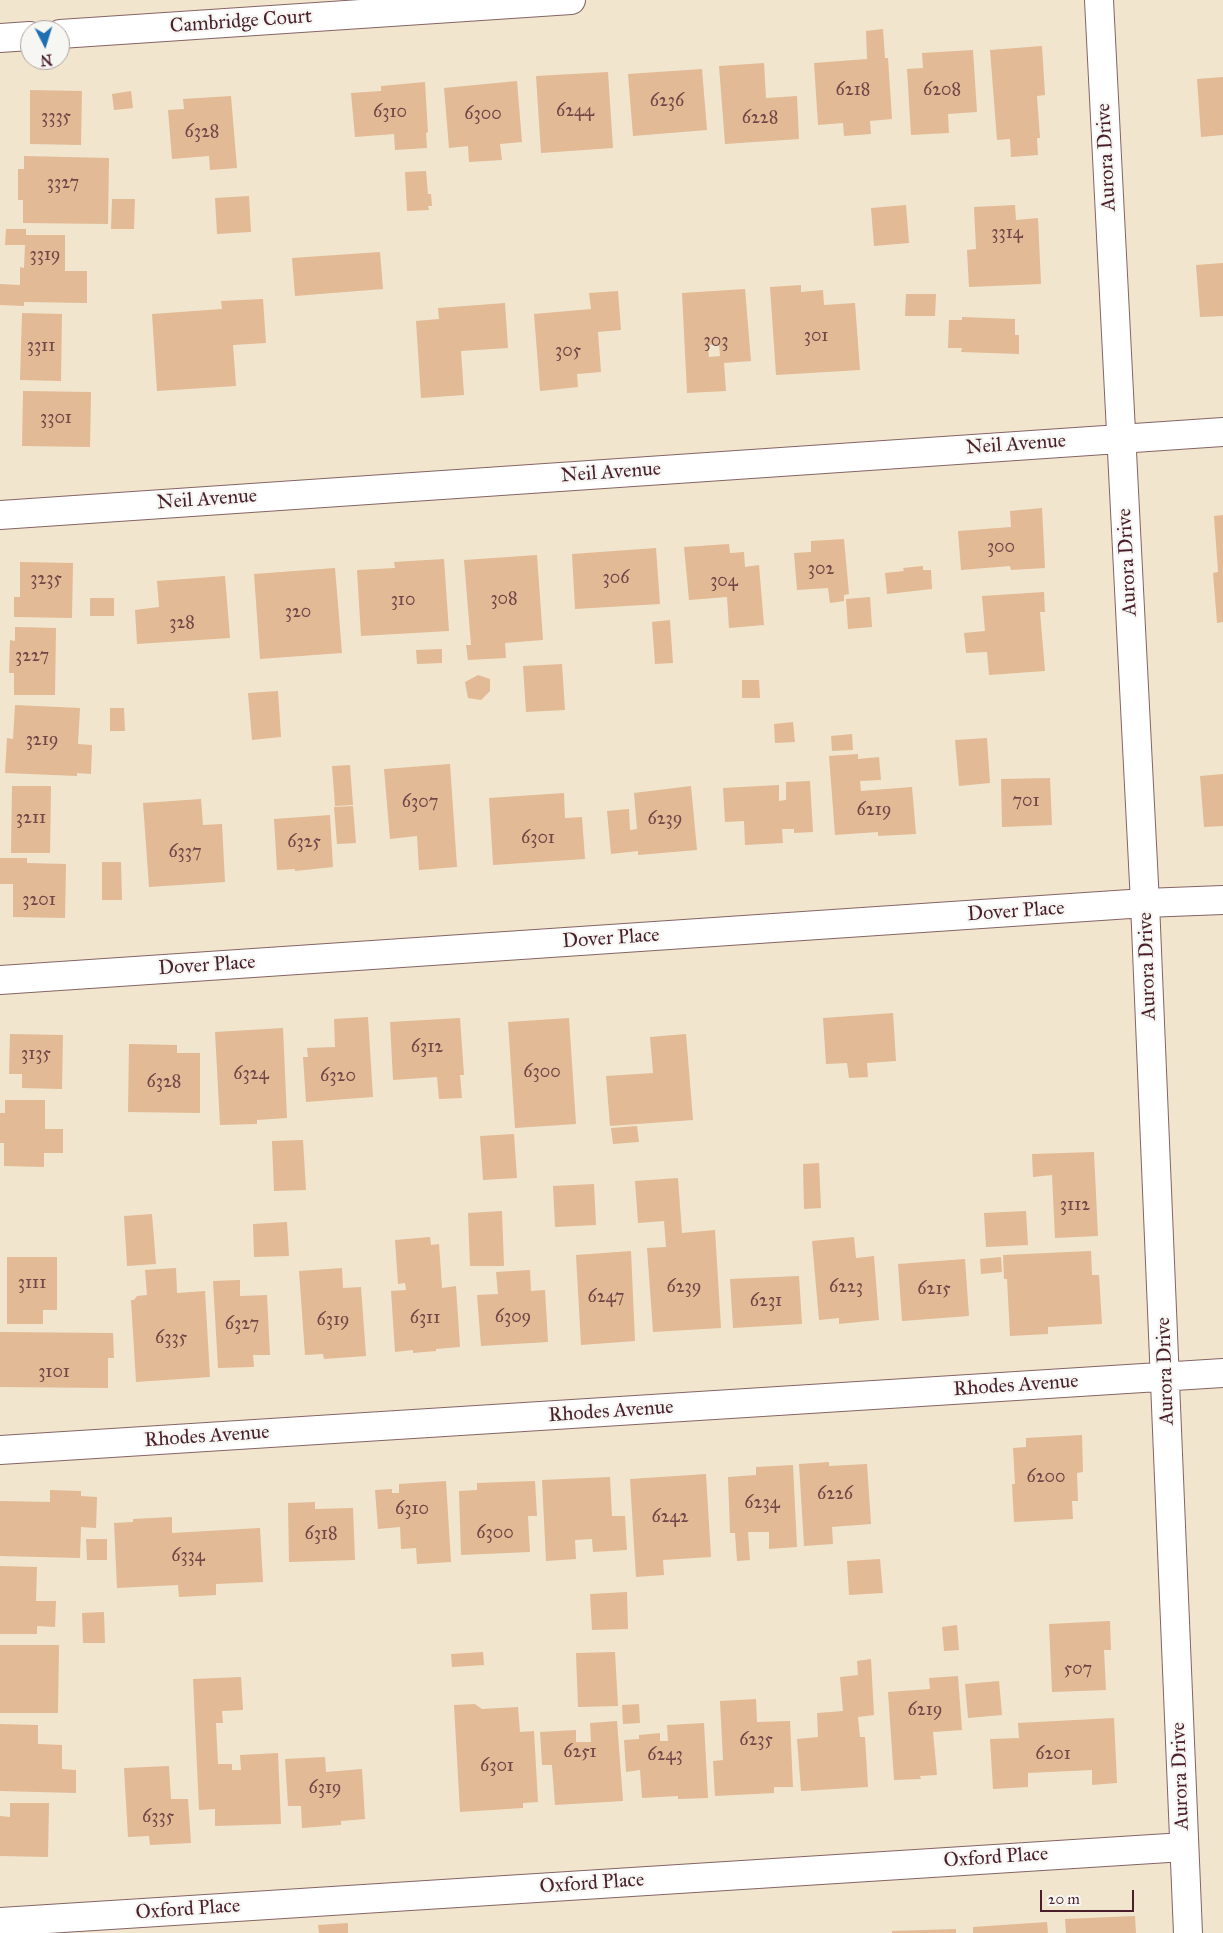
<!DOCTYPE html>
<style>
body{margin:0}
#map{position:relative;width:1223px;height:1933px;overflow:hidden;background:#f1e5cd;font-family:"IM FELL Great Primer",serif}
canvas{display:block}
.north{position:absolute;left:20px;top:20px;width:50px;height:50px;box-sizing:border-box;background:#f6f6f2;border:1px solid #b1a0a2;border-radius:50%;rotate:175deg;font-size:14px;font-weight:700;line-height:20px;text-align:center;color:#4a1f2b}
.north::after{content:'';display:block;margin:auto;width:18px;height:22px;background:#1f6fb2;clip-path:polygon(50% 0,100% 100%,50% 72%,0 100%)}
.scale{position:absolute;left:1040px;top:1890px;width:94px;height:22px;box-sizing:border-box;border:2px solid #4a1f2b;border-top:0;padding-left:6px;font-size:15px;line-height:18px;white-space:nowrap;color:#4a1f2b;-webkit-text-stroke:4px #f6f6f2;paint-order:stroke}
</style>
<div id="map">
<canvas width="1223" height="1933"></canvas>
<div class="north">N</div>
<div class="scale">20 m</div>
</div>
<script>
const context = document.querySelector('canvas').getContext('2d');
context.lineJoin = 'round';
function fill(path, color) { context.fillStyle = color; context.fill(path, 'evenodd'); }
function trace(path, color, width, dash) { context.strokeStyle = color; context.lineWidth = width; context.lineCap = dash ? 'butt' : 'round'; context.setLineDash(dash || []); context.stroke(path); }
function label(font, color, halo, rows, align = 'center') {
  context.font = font + ' "IM FELL Great Primer",serif'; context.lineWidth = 4.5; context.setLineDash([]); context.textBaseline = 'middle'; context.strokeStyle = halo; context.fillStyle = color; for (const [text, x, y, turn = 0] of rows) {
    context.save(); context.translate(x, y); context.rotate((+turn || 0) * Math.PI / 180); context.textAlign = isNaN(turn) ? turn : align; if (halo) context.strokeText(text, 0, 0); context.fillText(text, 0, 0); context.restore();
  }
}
const building = new Path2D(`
 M883 29 885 58H888L892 119 870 121 871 134 844 136 843 123 818 125 814 63 867 59 866 31Z
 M1042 46 1045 95 1037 96 1040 138H1037L1038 155 1011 157 1010 139 997 140 990 50Z
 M973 50 977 112 948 114 949 133 911 135 907 69 923 68 922 53Z
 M764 63 766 98 797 96 799 139 725 144 719 66Z
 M702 69 707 130 633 136 628 74Z
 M608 72 613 148 541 153 536 76Z
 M1223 77V135L1201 137 1197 79Z
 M517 81 522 142 500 144 502 160 469 162 468 146 449 148 444 88Z
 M425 82 428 132 426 133 427 148 395 150 394 134 355 137 351 93 381 91V86Z
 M30 90 82 91 81 145 30 144Z
 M131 91 133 108 114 110 112 94Z
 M231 96 237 168 210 170 209 156 172 159 168 110 184 109 183 99Z
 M24 156 109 158 108 224 23 223V200H18V169H24Z
 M426 171 428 194H431L432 206H428L429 210 407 211 405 172Z
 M249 196 251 232 217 234 215 198Z
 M112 199H135L134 229H111Z
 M906 205 909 243 874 246 871 208Z
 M1015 205 1016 220 1038 218 1041 284 969 287 967 250 976 249 974 207Z
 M6 229H26V235H65V271H87V303L24 302V306L0 305V284L20 285V267L24 268 25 245H5Z
 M380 252 383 289 295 296 292 258Z
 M1223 263V316L1200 317 1196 265Z
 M801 285V292L823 290 824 305 855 303 860 370 776 375 770 287Z
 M745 289 751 361 724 363 726 391 687 393 682 293ZM719 344 720 356 709 357 708 345Z
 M618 291 621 330 598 332 601 372 577 374 578 387 540 391 534 314 591 309 589 293Z
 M906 294H936L935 316H905Z
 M263 299 266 343 233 345 236 386 157 391 152 314 222 309 221 301Z
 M505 303 508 348 461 351 464 395 421 398 416 321 439 319 438 308Z
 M22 313 62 314 61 381 20 380Z
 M962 317 1015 319V335H1019V354L961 352 962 348H948L949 320H962Z
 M23 391 91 392 90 447 22 446Z
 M1042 508 1045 568 1011 570 1010 566 961 570 958 531 1011 527 1010 511Z
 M1223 515V622L1217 623 1213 573 1218 572 1214 516Z
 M844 539 849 594 844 595V601L830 603 828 588 797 590 794 553 811 552V541Z
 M729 544 730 553 744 552 745 567 759 565 764 625 729 628 727 597 689 600 684 547Z
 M656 548 660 604 575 609 572 554Z
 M537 555 543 640 505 643 506 658 468 660 466 645H471L464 560Z
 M444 559 449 631 361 636 357 570 395 568 394 562Z
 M20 562 73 563 72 618 14 617V597H20Z
 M923 566V570H931L932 589 887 594 885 573 904 571 903 568Z
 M335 568 342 653 260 659 254 574Z
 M225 576 230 638 137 644 135 610 159 607 157 581Z
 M1044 592 1045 612H1040L1045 671 989 675 987 652 966 653 964 633 985 631 982 596Z
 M870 597 872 627 848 629 846 599Z
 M90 598H114V616H90Z
 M670 620 673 663 655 664 652 622Z
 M15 627 56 628 55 695H14V673H9L10 640 15 641Z
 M442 649V663L417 664 416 650Z
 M562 664 565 710 526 712 523 666Z
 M478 675 490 679V691L481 700 468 698 465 682Z
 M742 680H759L760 698H742Z
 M278 691 281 737 252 740 248 693Z
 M15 705 80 708 78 744 92 745 91 774 77 773V776L5 773 7 738 13 739Z
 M110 708H124L125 731H110Z
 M793 722 795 742 775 743 774 724Z
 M852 734 853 750 832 751 831 736Z
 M987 738 990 783 959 786 955 740Z
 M858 754V759L879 757 881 780 860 781 861 791 912 787 916 834 878 836V832L835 835 829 756Z
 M450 764 457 867 419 870 417 836 390 839 384 769Z
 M350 765 353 805 335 806 332 766Z
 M1223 774V826L1204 827 1200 776Z
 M1050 778 1052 825 1002 827 1001 779Z
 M810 781 813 832 794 833V829H782L783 843 745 845 744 821 725 822 723 788 779 785V801L786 800V782Z
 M12 786H51L50 853H11Z
 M691 786 697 850 638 855V851L611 854 607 811 629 809 630 830 637 829 634 793Z
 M564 793 565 818 582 817 585 859 493 865 489 798Z
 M201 799 203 825 222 824 225 882 149 887 143 803Z
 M353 806 356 843 337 844 334 807Z
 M330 815 333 867 295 871V869L277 870 274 819Z
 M0 858H27V863L66 864 65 918 13 917V884H0Z
 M102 862H121L122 900H102Z
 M893 1013 896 1061 867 1063 868 1077 849 1078 847 1063 826 1064 823 1018Z
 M368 1017 373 1097 306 1102 303 1057H308L307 1048 335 1047 334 1019Z
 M460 1018 464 1075H460L462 1098 439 1099 437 1077 393 1080 390 1022Z
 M569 1018 576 1124 515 1128 508 1022Z
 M283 1028 287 1118 257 1120V1124L220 1125 215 1032Z
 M10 1034 63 1035 62 1089 22 1088V1074H9Z
 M686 1034 693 1120 610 1126 606 1076 653 1073 650 1037Z
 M129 1044 177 1045V1053H200V1113L128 1112Z
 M5 1100H45V1129H63V1153H44V1167L4 1166V1143H0V1113H5Z
 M637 1126 639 1142 613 1144 611 1128Z
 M514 1134 517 1178 483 1180 480 1136Z
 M303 1140 306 1190 274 1191 272 1141Z
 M1094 1152 1098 1236 1055 1238 1052 1175 1033 1177 1032 1154Z
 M819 1163 821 1208 804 1209 803 1164Z
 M678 1178 682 1233 715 1230 721 1328 653 1332 647 1248 666 1247 664 1221 638 1223 635 1181Z
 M594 1184 596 1225 555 1227 553 1186Z
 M502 1211 504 1266H470L468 1213Z
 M1026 1211 1028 1245 986 1247 984 1213Z
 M152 1214 156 1264 127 1266 124 1216Z
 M287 1222 289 1256 254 1257 253 1224Z
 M430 1237 431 1245 439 1244 442 1288 456 1286 460 1347 436 1349V1351L413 1353V1350L395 1352 391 1291 406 1290 405 1283 398 1284 395 1240Z
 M854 1237 856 1258 874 1256 879 1320 839 1324V1318L819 1320 812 1241Z
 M631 1251 635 1341 581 1345 576 1255Z
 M1091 1251 1092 1275H1099L1102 1324 1048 1327V1334L1010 1336 1007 1279H1004L1003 1255Z
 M7 1257H57V1310H43V1324H7Z
 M1001 1257 1002 1272 981 1274 980 1259Z
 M965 1259 969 1316 902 1321 898 1264Z
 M176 1268 177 1293 205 1291 210 1377 136 1382 131 1300H134L137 1296 147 1295 145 1270Z
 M342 1268 343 1288 361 1287 366 1356 324 1359 323 1354 305 1355 299 1271Z
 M530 1270 531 1291 545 1290 548 1342 481 1346 477 1295 498 1294 496 1272Z
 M799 1276 802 1324 733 1328 730 1279Z
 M240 1280V1296L267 1295 270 1355H253L254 1367 218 1368 213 1281Z
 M0 1332 113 1333 114 1358H108V1388L0 1387Z
 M1082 1435 1083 1472 1077 1473 1078 1501H1072L1073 1519 1014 1522 1012 1484H1015L1013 1448 1026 1447V1438Z
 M829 1462V1466L867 1464 871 1524 832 1527 833 1544 804 1546 799 1464Z
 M793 1465 797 1547 769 1549V1532H748L750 1560 737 1561 735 1533H730L728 1477 756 1475V1467Z
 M706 1474 711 1557 663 1560 664 1575 636 1577 630 1479Z
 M610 1477 612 1516H625L627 1550 593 1552 592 1539 575 1540 576 1559 546 1561 542 1480Z
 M446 1481 451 1562 417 1564 416 1548 401 1549 400 1527 378 1529 375 1490 392 1489V1493H399V1484Z
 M535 1481 537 1516H528L530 1552 461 1555 459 1491 477 1490V1483Z
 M50 1490 81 1491V1496L97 1497 96 1528 81 1527 80 1558 0 1556V1501L50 1502Z
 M315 1502V1509L353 1508 355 1560 289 1562 288 1503Z
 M172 1517V1533L260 1528 263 1582 216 1584V1595L179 1597 178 1585 117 1588 114 1523 133 1522V1519Z
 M86 1539H107V1560H87Z
 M880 1559 883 1593 849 1595 847 1561Z
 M0 1566 37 1567 36 1601H56L55 1627 37 1626V1634H0Z
 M627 1592 628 1629 592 1630 590 1594Z
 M104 1612 105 1643H83L82 1613Z
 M1110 1621 1111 1650H1104L1106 1690 1052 1692 1049 1624Z
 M957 1625 959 1650 944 1651 942 1627Z
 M0 1645H59L58 1713H0Z
 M483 1652 484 1665 452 1667 451 1654Z
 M615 1652 618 1706 578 1707 576 1653Z
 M871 1659 874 1715 858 1717 860 1737H865L868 1787 801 1791 797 1739 818 1737 817 1713 843 1711 840 1677 858 1675 857 1661Z
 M958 1676 962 1730 933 1732 937 1775 920 1776 921 1779 894 1780 888 1692 930 1689 929 1678Z
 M241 1677 243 1710 222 1711 223 1723H216L218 1764H232V1770H241L240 1755 278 1753 281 1824 215 1826V1809L199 1810 193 1679Z
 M999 1681 1002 1715 968 1718 965 1684Z
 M756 1699 757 1722 790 1721 793 1787H774V1793L715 1796 713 1761 723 1760 720 1701Z
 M475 1704 482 1709 518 1707 520 1732 534 1731 538 1802 523 1803V1808L460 1812 454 1705Z
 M639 1704 640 1723 623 1724 622 1705Z
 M1114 1718 1117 1783 1092 1785V1770L1028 1773V1787L993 1789 990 1739 1019 1738 1018 1723Z
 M617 1721 623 1801 555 1805 552 1765H542L540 1732 576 1730V1742H591L590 1723Z
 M704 1723 708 1798 678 1799V1796L642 1798 640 1770 626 1772 624 1740 639 1739V1735L660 1733V1741H668L667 1725Z
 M0 1724 38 1725V1744L62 1745V1769L76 1770V1793L0 1791Z
 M325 1757 326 1772 362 1769 365 1819 341 1821V1825L302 1828 301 1806H288L285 1759Z
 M169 1766 171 1799H188L191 1843 150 1845 149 1836 128 1837 124 1768Z
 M10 1803H49L48 1857 0 1856V1816L10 1817Z
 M1135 1916 1136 1933H1066L1065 1919Z
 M1047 1922 1048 1933H973V1927Z
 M348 1923V1933H319L318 1925Z
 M956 1929V1933H892V1931Z`);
const minor = new Path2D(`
 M1099 0 1145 903 1188 1933
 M60 34 571 0
 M0 38 30 36
 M0 515 1223 432
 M0 980 1145 903 1223 900
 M0 1450 1223 1373
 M0 1922 1184 1847`);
const numberNames = [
 ["6218",853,91],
 ["6208",942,91],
 ["6236",667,102],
 ["6244",575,112],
 ["6310",390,113],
 ["6300",483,115],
 ["3335",56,118],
 ["6228",760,119],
 ["6328",202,133],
 ["3327",63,184],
 ["3314",1007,234],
 ["3319",45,256],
 ["301",816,337],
 ["303",716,342],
 ["3311",41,347],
 ["305",568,352],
 ["3301",56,419],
 ["300",1001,548],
 ["302",821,570],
 ["306",616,579],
 ["3235",46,580],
 ["304",724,582],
 ["308",504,600],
 ["310",403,601],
 ["320",298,613],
 ["328",182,624],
 ["3227",32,657],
 ["3219",42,741],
 ["701",1026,802],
 ["6307",420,803],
 ["6219",874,811],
 ["3211",31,819],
 ["6239",665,820],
 ["6301",538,839],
 ["6325",304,843],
 ["6337",185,853],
 ["3201",39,901],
 ["6312",427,1048],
 ["3135",36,1055],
 ["6300",542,1073],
 ["6324",251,1075],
 ["6320",338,1077],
 ["6328",164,1083],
 ["3112",1075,1206],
 ["3111",32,1284],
 ["6239",684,1288],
 ["6223",846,1288],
 ["6215",934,1290],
 ["6247",606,1298],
 ["6231",766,1302],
 ["6309",513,1318],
 ["6311",425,1319],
 ["6319",333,1321],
 ["6327",242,1325],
 ["6335",171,1339],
 ["3101",54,1373],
 ["6200",1046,1478],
 ["6226",835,1495],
 ["6234",762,1504],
 ["6310",412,1510],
 ["6242",670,1518],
 ["6300",495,1534],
 ["6318",321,1535],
 ["6334",188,1557],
 ["507",1078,1670],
 ["6219",925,1711],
 ["6235",756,1741],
 ["6251",580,1753],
 ["6201",1053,1755],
 ["6243",665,1756],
 ["6301",497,1767],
 ["6319",325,1789],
 ["6335",158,1818]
];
const streetNames = [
 ["Cambridge Court",241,22,-4],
 ["Aurora Drive",1107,157,-93],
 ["Neil Avenue",1016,445,-4],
 ["Neil Avenue",611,473,-4],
 ["Neil Avenue",207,500,-4],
 ["Aurora Drive",1128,562,-93],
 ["Dover Place",1016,912,-4],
 ["Dover Place",611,939,-4],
 ["Dover Place",207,966,-4],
 ["Aurora Drive",1148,966,-92],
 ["Aurora Drive",1166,1371,-92],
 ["Rhodes Avenue",1016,1386,-4],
 ["Rhodes Avenue",611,1412,-4],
 ["Rhodes Avenue",207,1437,-4],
 ["Aurora Drive",1181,1776,-92],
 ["Oxford Place",996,1858,-4],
 ["Oxford Place",592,1884,-4],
 ["Oxford Place",188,1910,-4]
];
fill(building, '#e2ba96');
trace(minor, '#846464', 30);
trace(minor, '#fff', 28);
label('18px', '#704646', null, numberNames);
label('20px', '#4a1f2b', '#f6f6f2', streetNames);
</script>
